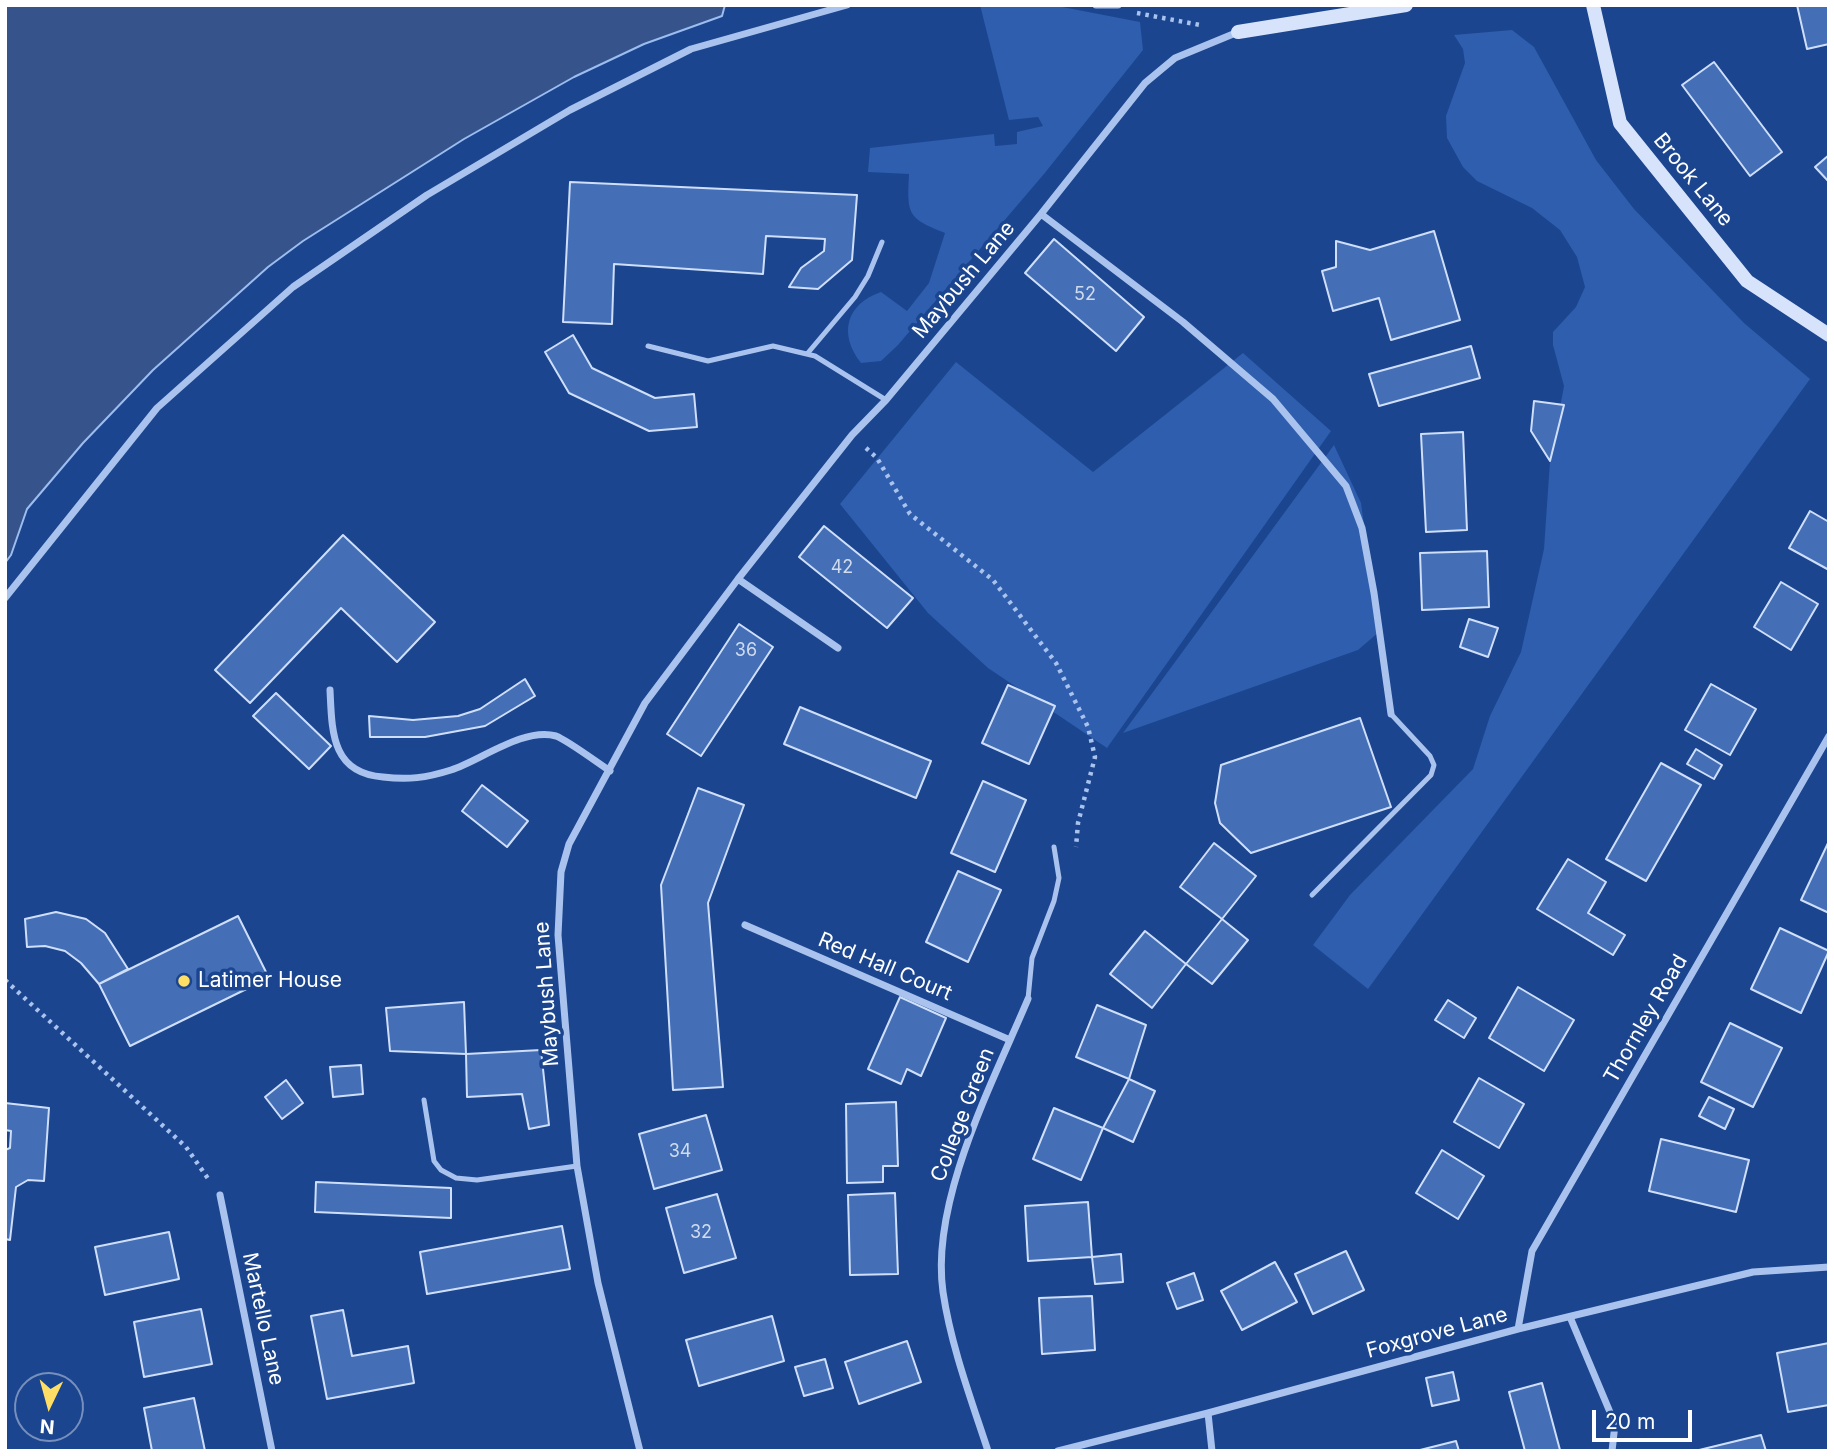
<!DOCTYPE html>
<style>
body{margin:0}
#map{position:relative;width:1834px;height:1456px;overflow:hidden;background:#1b458f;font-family:Inter,sans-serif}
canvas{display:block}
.frame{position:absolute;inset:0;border:7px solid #fff;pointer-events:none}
.north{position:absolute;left:14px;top:1372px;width:70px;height:70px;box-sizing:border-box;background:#1b458f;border:2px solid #768fbc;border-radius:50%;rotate:185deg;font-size:19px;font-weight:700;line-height:28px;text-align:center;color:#fff}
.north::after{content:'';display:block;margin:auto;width:24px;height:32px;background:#ffde66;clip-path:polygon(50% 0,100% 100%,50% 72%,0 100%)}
.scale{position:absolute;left:1592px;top:1410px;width:100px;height:32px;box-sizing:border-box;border:4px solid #fff;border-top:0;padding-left:9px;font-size:21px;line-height:24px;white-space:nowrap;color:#fff;-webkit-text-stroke:5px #1b458f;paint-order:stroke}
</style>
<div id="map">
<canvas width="1834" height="1456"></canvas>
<div class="frame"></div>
<div class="north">N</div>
<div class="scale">20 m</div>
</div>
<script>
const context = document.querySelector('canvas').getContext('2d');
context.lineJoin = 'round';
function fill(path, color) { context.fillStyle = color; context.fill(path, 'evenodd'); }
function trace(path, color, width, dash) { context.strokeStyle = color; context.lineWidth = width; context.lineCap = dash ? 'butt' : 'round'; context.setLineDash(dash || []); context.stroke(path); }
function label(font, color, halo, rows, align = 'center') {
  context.font = font + ' Inter,sans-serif'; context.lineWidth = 7; context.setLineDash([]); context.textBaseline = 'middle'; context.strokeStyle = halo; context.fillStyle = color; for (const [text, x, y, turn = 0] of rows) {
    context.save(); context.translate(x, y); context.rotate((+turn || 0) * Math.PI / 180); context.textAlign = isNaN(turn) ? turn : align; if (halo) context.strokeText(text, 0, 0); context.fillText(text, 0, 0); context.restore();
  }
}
const green = new Path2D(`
 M980 5H1052L1140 22 1143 50 1044 174 898 345 881 361 861 363C838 334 846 304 881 292L907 311 929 283 945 233C907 218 907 214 909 174L868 172 870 148 994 134 995 146 1017 144V132L1043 126 1038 117 1009 120Z
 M1512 30 1534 47 1596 160 1634 209 1744 323 1810 379 1368 989 1313 945 1350 895 1473 769 1490 716 1521 652 1544 549 1550 461 1564 386 1553 345V332L1576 307 1585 287 1577 257 1560 230 1532 208 1477 181 1463 167 1447 138 1446 116 1465 63 1463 49 1454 35Z
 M1243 353 1331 431 1107 748 988 668 928 613 840 504 956 362 1093 472Z
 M1334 445 1361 503 1379 632 1358 650 1123 733Z`);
const water = new Path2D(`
 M5 5H725L722 16 644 44 574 77 464 139 303 241 268 267 153 370 83 443 27 509 11 555 5 563Z`);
const building = new Path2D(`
 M1797 5H1829V44L1807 49Z
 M1714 62 1782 152 1750 176 1682 85Z
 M1829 155V182L1815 167Z
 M570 182 857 195 852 260 818 289 789 287 801 268 824 251 825 239 766 236 763 274 614 264 612 324 563 322Z
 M1434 231 1460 320 1391 340 1379 298 1333 311 1322 271 1336 267V241L1370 250Z
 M1054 239 1144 317 1116 351 1025 273Z
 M573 335 592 368 655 398 694 394 697 427 649 431 569 393 545 352Z
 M1471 346 1480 378 1379 406 1369 374Z
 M1534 401 1564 405 1550 461 1531 431Z
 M1463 432 1467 530 1426 532 1421 434Z
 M1810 511 1829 522V570L1789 548Z
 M824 526 913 598 887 628 799 557Z
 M343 535 435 622 397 662 341 608 250 703 215 670Z
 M1487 551 1489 607 1422 610 1420 553Z
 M1781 582 1818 604 1791 650 1754 627Z
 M1469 619 1498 628 1488 657 1460 647Z
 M739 624 773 647 701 756 667 734Z
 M525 679 535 696 485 726 425 737H370L369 716 413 720 458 716 480 709Z
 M1711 684 1756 709 1730 755 1685 730Z
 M1008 685 1055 706 1029 764 982 743Z
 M276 693 331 746 309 769 253 716Z
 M800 707 931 761 916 798 784 744Z
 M1360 718 1391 807 1251 853 1220 823 1215 803 1221 765Z
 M1696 749 1722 765 1714 779 1687 764Z
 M1661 763 1701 785 1646 881 1606 859Z
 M983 781 1026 800 995 872 951 853Z
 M482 785 528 821 507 847 462 811Z
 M698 788 744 805 708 903 723 1087 673 1090 661 885Z
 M1829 841V913L1801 900Z
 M1214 843 1256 876 1222 919 1180 887Z
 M1568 859 1606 882 1588 913 1625 935 1613 955 1537 909Z
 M958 871 1001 890 968 962 926 942Z
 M56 912 86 919 105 933 128 969 99 984 81 963 65 951 45 946 27 947 25 919Z
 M238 916 269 978 130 1046 99 984Z
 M1222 919 1248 940 1212 984 1186 964Z
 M1780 928 1829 951 1801 1013 1751 989Z
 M1145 931 1186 964 1152 1008 1110 974Z
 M1518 987 1574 1020 1544 1071 1489 1038Z
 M900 997 946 1018 921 1076 907 1069 901 1084 868 1069Z
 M1448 1000 1476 1018 1464 1038 1435 1020Z
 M464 1002 466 1054 390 1051 386 1008Z
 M1097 1005 1146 1025 1129 1079 1076 1057Z
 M1730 1023 1782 1048 1753 1107 1701 1082Z
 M541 1050 549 1125 529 1129 522 1094 467 1097 466 1054Z
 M361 1065 363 1094 333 1097 330 1067Z
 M1479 1078 1524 1104 1499 1148 1454 1122Z
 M1129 1079 1155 1091 1133 1142 1103 1128Z
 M286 1080 303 1103 282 1119 265 1097Z
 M1709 1097 1734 1109 1725 1129 1699 1116Z
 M896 1102 898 1166H883V1182L847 1183 846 1104Z
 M5 1103 49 1108 44 1181 28 1180 16 1187 10 1240 5 1239V1150L10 1148 11 1131 5 1130Z
 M1054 1108 1103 1128 1081 1180 1033 1159Z
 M706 1115 722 1170 654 1189 639 1134Z
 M1661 1139 1749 1160 1736 1212 1649 1191Z
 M1442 1150 1484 1176 1458 1219 1416 1193Z
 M316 1182 451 1188V1218L315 1212Z
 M895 1193 898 1274 850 1275 848 1195Z
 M717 1194 736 1258 684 1273 666 1208Z
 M1088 1202 1092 1257 1028 1261 1025 1206Z
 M562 1226 570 1269 427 1294 420 1252Z
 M169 1232 179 1279 105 1295 95 1247Z
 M1346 1251 1364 1290 1313 1314 1295 1274Z
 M1121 1254 1123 1282 1095 1284 1092 1257Z
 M1275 1262 1297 1302 1242 1330 1221 1291Z
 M1194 1273 1203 1300 1177 1309 1167 1283Z
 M1092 1296 1095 1350 1042 1354 1039 1298Z
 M201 1309 212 1364 144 1377 134 1322Z
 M343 1310 352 1356 408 1346 414 1383 327 1399 311 1316Z
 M772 1316 784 1361 699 1386 686 1340Z
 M907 1341 921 1382 859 1404 845 1362Z
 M1829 1343V1405L1788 1412 1777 1353Z
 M825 1359 833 1388 804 1396 795 1367Z
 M1453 1372 1459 1400 1432 1406 1426 1378Z
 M1542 1383 1560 1450 1525 1451 1509 1392Z
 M194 1398 205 1451H152L144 1408Z
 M1761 1435 1766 1451H1695Z
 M1456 1441 1459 1451H1416Z`);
const path = new Path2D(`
 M1137 13 1200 25
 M866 448 877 458 910 514 993 580 1056 663 1088 727 1095 757 1078 823 1076 847
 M5 980 186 1147 209 1180`);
const lane = new Path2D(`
 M648 346 708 361 773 346 815 356 886 400
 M807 354 855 297 868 276 882 242
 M1312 895 1431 775 1434 765 1430 756 1391 714
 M1028 999 1032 958 1054 901 1059 878 1054 847
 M424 1100 434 1161 441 1170 456 1178 477 1180 577 1166`);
const street = new Path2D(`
 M1096 5H1118
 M1041 214 1183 322 1273 399 1346 486 1362 528 1374 593 1391 714
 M738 579 838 648
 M5 598 157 408 293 287 427 195 570 110 691 49 847 5
 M330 690C332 731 331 773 383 777 408 780 426 778 451 770 480 761 523 727 556 736 567 740 598 763 610 771
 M745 925 1010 1040
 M220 1195 272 1451
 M1570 1317 1615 1424 1612 1451
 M1518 1329 1532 1251 1829 736
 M1208 1413 1212 1451
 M640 1451 598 1283 577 1166 558 935 561 872 569 844 645 703 738 579 852 435 886 400 1041 214 1145 83 1175 58 1238 32
 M988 1451C971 1399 951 1346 943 1292 930 1201 993 1082 1028 999
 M1058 1451 1208 1413 1518 1329 1753 1272 1829 1267`);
const secondary = new Path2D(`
 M1593 5 1620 123 1747 281 1829 335
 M1238 32 1406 5`);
const markers = [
 [184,981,7,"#ffde66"]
];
const numberNames = [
 ["52",1085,295],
 ["42",842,568],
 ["36",746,651],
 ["34",680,1152],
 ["32",701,1233]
];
const streetNames = [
 ["Brook Lane",1693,180,51],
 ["Maybush Lane",964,280,-50],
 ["Red Hall Court",885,967,23],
 ["Maybush Lane",547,994,-94],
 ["Thornley Road",1646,1019,-60],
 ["College Green",963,1115,-69],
 ["Martello Lane",263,1319,78],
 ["Foxgrove Lane",1437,1333,-15]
];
const poiNames = [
 ["Latimer House",198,981]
];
fill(green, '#2e5ead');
fill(water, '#36548b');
trace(water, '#9cbdf0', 2);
fill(building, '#446fb7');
trace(building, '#cfdffa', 2);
trace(path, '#a9c3ee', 4.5, [3.5, 5]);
trace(lane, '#a9c3ee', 5);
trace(street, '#a9c3ee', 7);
trace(secondary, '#d6e3fa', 14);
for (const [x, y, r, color] of markers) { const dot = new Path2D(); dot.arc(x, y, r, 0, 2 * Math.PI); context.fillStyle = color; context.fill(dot); trace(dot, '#1b458f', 2.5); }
label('18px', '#d0dbed', null, numberNames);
label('21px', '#fff', '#1b458f', streetNames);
label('21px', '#fff', '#1b458f', poiNames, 'left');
</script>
